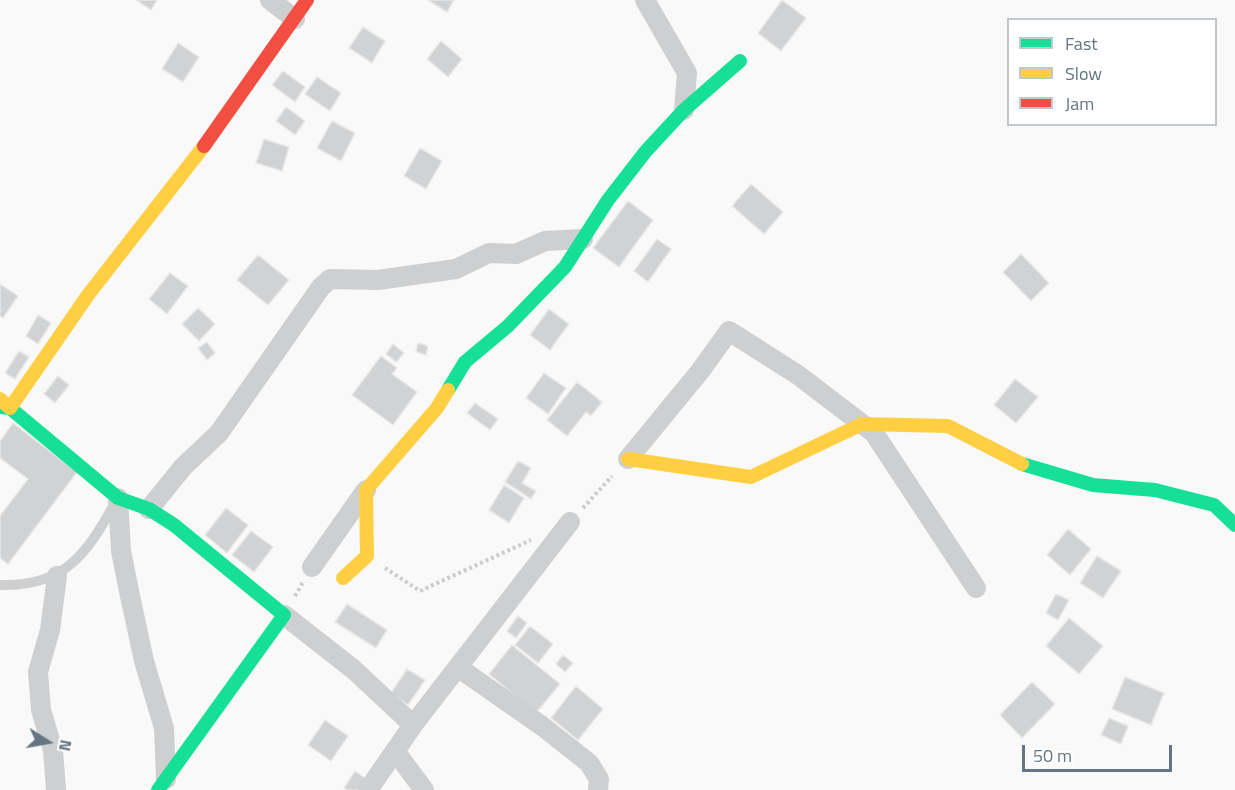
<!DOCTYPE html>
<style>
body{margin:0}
#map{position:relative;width:1235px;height:790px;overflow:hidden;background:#f9f9f9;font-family:"Titillium Web",sans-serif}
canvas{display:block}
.legend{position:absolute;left:1007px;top:18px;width:210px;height:108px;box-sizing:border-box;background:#fff;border:2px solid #c1c8cd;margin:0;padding:8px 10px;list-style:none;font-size:18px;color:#657683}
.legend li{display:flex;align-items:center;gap:12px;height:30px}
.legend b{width:30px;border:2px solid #c1c8cd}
.north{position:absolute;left:18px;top:712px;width:60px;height:60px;-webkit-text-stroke:4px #fff;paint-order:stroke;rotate:101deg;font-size:16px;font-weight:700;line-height:24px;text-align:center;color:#657683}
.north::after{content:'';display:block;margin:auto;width:21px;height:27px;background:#657683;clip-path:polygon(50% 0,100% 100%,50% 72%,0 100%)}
.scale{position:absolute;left:1022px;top:745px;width:150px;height:27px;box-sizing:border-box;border:3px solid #657683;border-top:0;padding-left:8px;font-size:18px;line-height:21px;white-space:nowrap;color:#657683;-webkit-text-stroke:4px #fff;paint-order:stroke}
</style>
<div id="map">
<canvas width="1235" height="790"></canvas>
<ul class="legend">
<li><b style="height:8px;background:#16e098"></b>Fast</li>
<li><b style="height:8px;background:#ffcf43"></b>Slow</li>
<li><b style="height:8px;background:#f24e42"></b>Jam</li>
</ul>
<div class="north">N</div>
<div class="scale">50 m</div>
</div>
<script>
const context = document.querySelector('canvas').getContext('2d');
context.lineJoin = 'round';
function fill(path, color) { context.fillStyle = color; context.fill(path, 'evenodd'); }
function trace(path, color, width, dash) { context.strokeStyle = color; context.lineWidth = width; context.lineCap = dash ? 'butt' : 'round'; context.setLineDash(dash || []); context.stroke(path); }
const building = new Path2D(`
 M136 0H157L151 10Z
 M428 0H454L447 12Z
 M782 0 806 18 781 51 758 33Z
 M363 27 385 41 372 63 349 48Z
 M441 41 462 59 448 77 427 59Z
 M178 43 199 57 183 82 162 69Z
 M283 71 305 87 295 102 272 85Z
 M317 77 341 93 330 111 305 94Z
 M286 107 305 121 295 135 276 121Z
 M332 121 355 133 341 161 317 148Z
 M264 139 289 147 282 171 256 163Z
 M420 148 442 161 426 189 404 176Z
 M751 184 783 212 764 234 732 206Z
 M628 201 653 220 619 267 593 248Z
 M657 239 671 249 648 282 634 271Z
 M1021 254 1049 283 1031 301 1003 272Z
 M258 255 289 280 268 305 237 280Z
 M170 273 188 286 167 314 149 299Z
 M0 284 18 296 3 318 0 316Z
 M198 308 215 324 199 341 182 324Z
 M549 309 569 324 550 350 530 335Z
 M38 315 51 323 38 344 26 336Z
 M207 342 215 353 207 360 198 348Z
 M418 343 428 346 426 355 416 352Z
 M393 344 404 353 396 362 386 354Z
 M19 351 29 357 15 379 5 373Z
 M381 356 397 368 392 374 417 392 393 425 352 395Z
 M544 373 566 388 548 414 526 398Z
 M58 376 69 385 55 403 44 394Z
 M1015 379 1038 397 1016 423 994 405Z
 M577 382 602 402 591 416 586 412 567 436 547 420Z
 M475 403 498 419 490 430 467 413Z
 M13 423 77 472 8 564 0 558V516L28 479 0 458V441Z
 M518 461 531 468 522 483 536 491 531 499 505 482Z
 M504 485 524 498 509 523 489 510Z
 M226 508 248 525 227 553 205 535Z
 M1068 529 1091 549 1070 575 1047 555Z
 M251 531 273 547 254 572 232 555Z
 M1097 556 1121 571 1103 598 1080 583Z
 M1056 594 1069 600 1058 620 1046 613Z
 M347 604 387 630 376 648 335 622Z
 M518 616 527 623 516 638 507 631Z
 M1069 618 1103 646 1079 674 1046 646Z
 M530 626 553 644 538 663 515 645Z
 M512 645 560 684 536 713 489 674Z
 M563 655 573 663 565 672 556 664Z
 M407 669 425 680 408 705 391 693Z
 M1125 677 1164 693 1151 725 1112 709Z
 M1032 682 1055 704 1022 738 1000 715Z
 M576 686 603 709 578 740 551 718Z
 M1109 718 1128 726 1121 744 1101 735Z
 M325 720 348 736 331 761 308 745Z
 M355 771 366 779 358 790H347L344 788Z`);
const path = new Path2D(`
 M583 508 612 476
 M385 568 420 591 531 540
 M295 596 303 582`);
const lane = new Path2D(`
 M0 585C64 587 86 555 115 503`);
const street = new Path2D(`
 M270 0 295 19
 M645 0 687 73 684 110
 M628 459 701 370 729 331 798 375 874 433 976 588
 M118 498 121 551 130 596 144 661 164 728 166 779
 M149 509 183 467 219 433 321 287 330 279 378 280 456 269 489 253 516 254 545 241 583 239
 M312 567 366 490
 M284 615 353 669 413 725
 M459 668 542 726 589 763 599 779 598 790
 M395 751 424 790
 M56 790 53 750 41 710 38 672 50 630 57 576
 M368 790 413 725 570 522`);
const fast = new Path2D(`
 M448 390 465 362 508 326 565 267 608 200 646 151 684 110 740 61
 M0 407 10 408 118 498 149 509 174 525 284 615 158 790
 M1022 464 1093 485 1155 490 1214 505 1235 525`);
const slow = new Path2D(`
 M0 399 10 408 88 295 204 146
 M628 459 751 477 862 424 948 426 1022 464
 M343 578 367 556 366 490 437 408 448 390`);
const jam = new Path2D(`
 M204 146 307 0`);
fill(building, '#d0d2d3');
trace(building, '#e8e8e8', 1.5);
trace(path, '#cbcccd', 4, [3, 3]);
trace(lane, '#cecfd0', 10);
trace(street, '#cecfd0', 20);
trace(fast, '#16e098', 14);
trace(slow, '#ffcf43', 14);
trace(jam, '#f24e42', 14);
</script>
